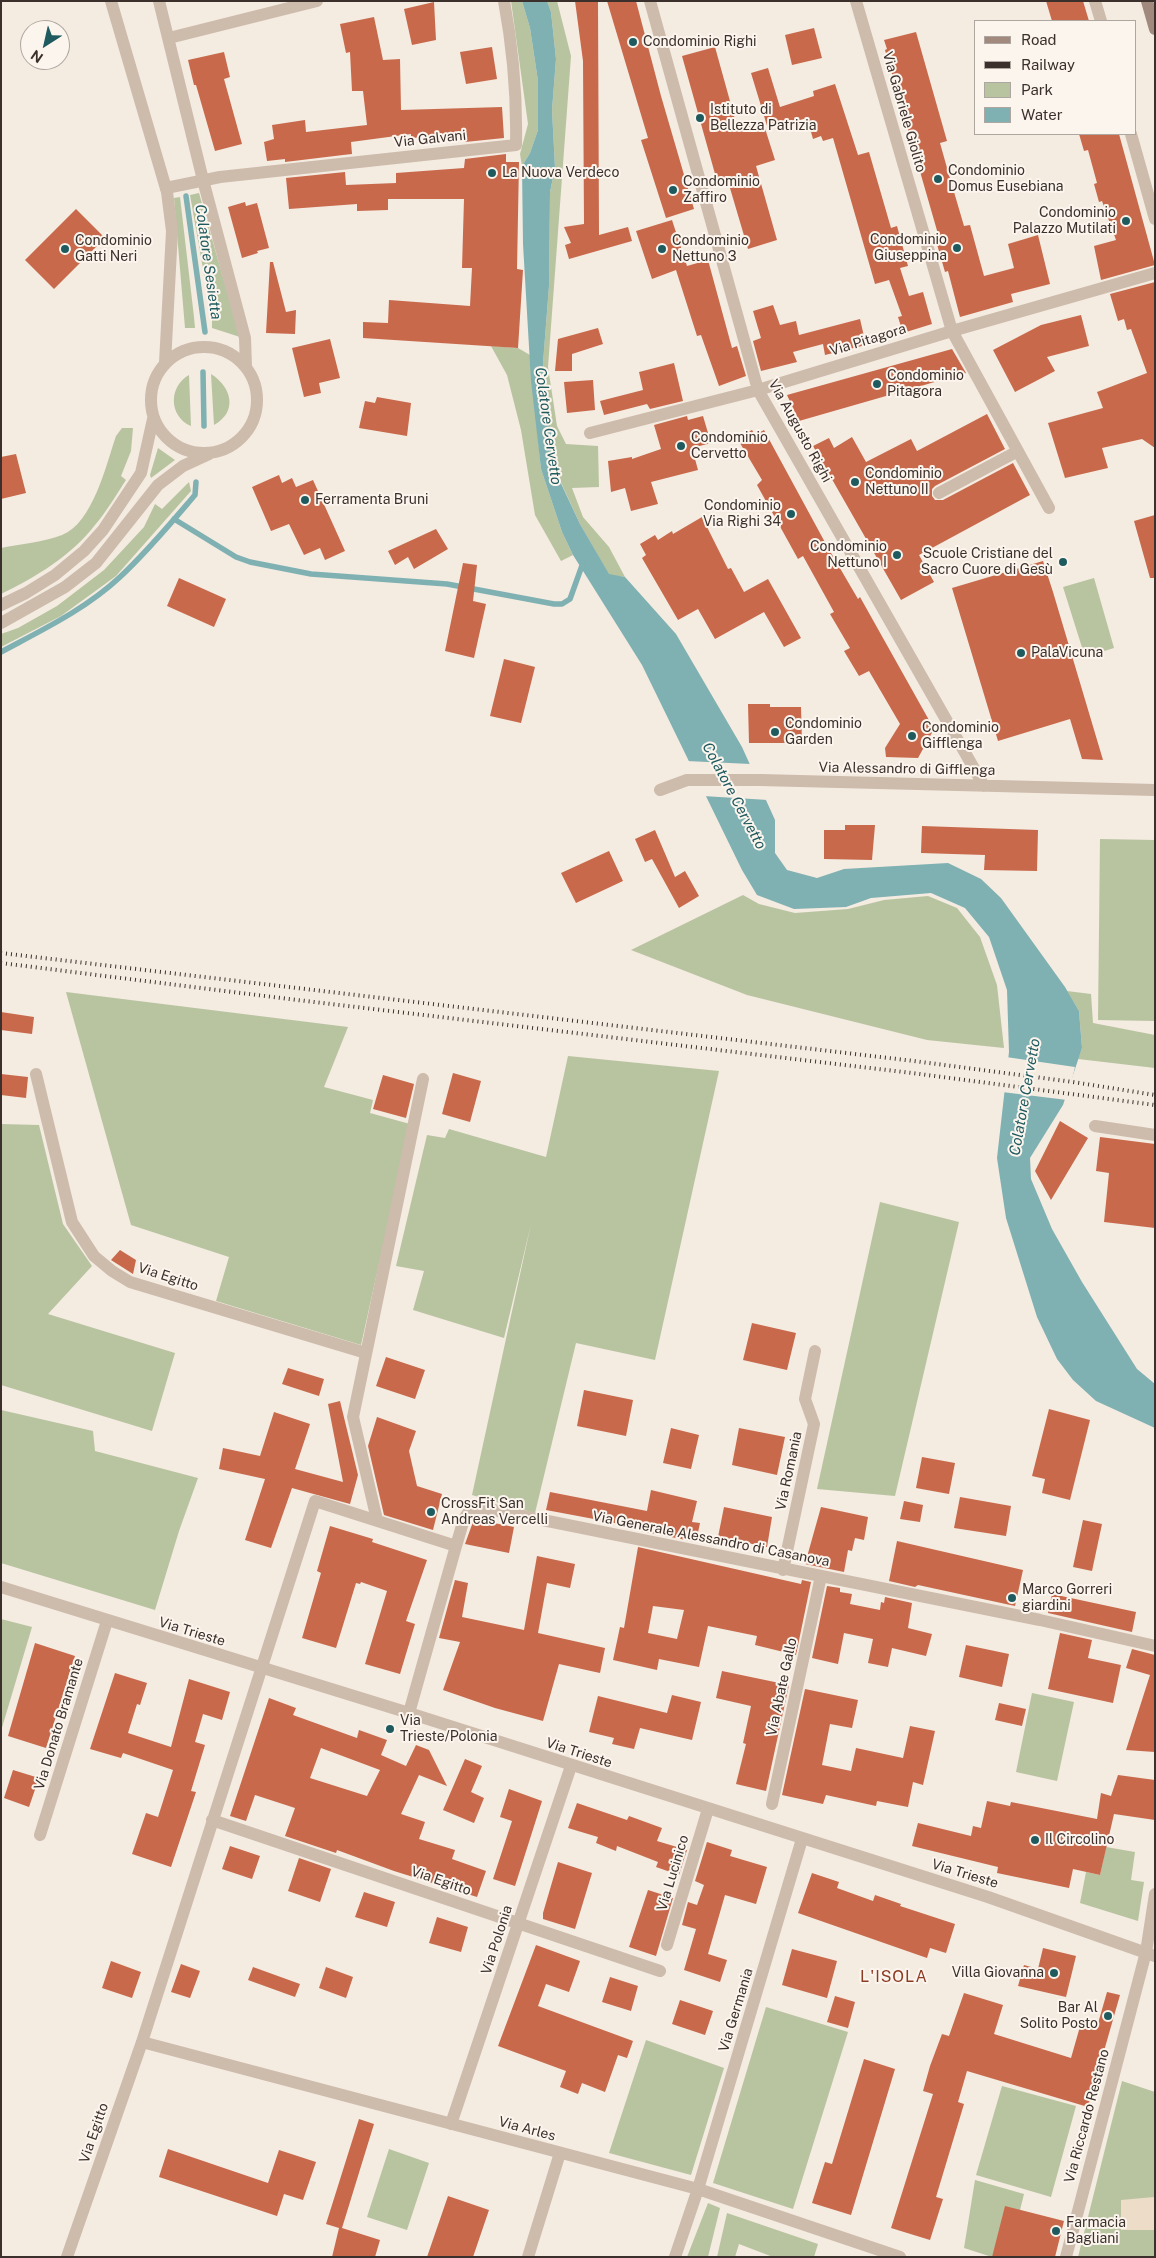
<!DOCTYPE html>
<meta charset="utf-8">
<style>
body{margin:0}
#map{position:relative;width:1156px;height:2258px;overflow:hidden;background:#f4ebe1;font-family:"Public Sans",sans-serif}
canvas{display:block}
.frame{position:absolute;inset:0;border:2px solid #3b302b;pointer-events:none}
.legend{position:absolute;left:974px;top:20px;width:162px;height:115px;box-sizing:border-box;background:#fbf5ee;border:1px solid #aea6a0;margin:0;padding:6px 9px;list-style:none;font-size:15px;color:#3b302b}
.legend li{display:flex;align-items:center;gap:10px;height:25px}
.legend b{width:25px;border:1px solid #aea6a0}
.north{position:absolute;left:20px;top:20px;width:50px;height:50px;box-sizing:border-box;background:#fbf5ee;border:1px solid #aea6a0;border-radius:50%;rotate:215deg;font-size:14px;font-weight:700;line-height:20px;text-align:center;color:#3b302b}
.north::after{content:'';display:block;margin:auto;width:18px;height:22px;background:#1f5a5e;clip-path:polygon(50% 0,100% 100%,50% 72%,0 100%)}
</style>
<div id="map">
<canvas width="1156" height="2258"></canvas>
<div class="frame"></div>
<ul class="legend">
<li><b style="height:6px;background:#a18a7d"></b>Road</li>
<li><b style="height:6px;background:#3b302b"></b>Railway</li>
<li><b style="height:14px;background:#b8c4a0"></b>Park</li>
<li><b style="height:14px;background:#7fb0b2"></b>Water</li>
</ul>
<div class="north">N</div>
</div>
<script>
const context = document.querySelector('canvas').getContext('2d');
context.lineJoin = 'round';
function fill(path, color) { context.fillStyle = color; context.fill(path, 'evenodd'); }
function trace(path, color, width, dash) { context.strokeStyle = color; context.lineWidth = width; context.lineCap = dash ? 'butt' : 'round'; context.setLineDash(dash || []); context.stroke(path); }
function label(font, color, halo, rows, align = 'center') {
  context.font = font + ' "Public Sans",sans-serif'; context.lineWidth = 4; context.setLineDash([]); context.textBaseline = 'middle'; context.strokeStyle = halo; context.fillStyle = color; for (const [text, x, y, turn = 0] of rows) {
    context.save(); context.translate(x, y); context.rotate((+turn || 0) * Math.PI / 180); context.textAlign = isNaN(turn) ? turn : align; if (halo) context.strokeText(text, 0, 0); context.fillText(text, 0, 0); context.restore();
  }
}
const green = new Path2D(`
 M511 1H522L530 28 538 81V130L530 153 522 166 520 154 528 124Z
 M547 1H557L571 56 548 367 557 426 566 444 598 446 599 487 572 488 583 517 609 547 625 577 609 575 580 524 558 476 544 388 543 363 549 286 550 192 555 168 552 110 556 59 551 12Z
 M199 193 240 337 212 328V320L190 195Z
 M180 197 194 317 195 328H185L174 198Z
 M491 346 518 348 530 355 541 469 562 532 573 555 561 561 535 515 521 430 507 375Z
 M211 374C232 387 238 412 214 425Z
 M189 375 191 426C168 416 169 386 189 375Z
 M122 428H133L131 451 121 476 126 480C116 495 107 511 95 525 71 556 36 577 1 594V548C21 544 43 542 62 535 93 523 106 465 116 436Z
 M158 448 175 460 151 478 150 475Z
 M189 482 191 491 116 576 61 616 1 647V634L18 628 57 606 104 570 144 527 155 504 162 509Z
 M1094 578 1114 648 1085 657 1063 587Z
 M1100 839 1155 840V1021L1098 1020Z
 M743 895 759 904 795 913 848 909 884 900 928 896 957 908 980 937 997 985 1004 1048 927 1040 747 995 631 950Z
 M1067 991 1091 994 1093 1023 1155 1035V1068L1078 1059 1082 1048 1079 1011Z
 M66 992 348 1027 324 1087 373 1100 370 1113 410 1124 361 1345 216 1301 229 1257 131 1225Z
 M568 1056 719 1071 655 1360 576 1343 535 1513 472 1495 531 1224 504 1338 413 1310 424 1271 396 1266 427 1135 445 1138 449 1129 546 1157Z
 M1 1124 39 1125 63 1224 92 1266 48 1314 175 1353 152 1431 1 1385Z
 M880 1202 959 1222 895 1496 817 1489Z
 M1 1410 93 1431 95 1451 198 1478 179 1531 155 1610 1 1563Z
 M1 1619 32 1627 1 1731Z
 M1032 1693 1074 1702 1057 1781 1016 1772Z
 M1106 1847 1135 1852 1131 1880 1144 1882 1138 1921 1080 1903 1086 1872 1100 1875Z
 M766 2007 848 2032 793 2209 713 2183Z
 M646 2040 724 2068 691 2175 609 2153Z
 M1122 2081 1155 2092V2257H1078Z
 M1002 2086 1076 2106 1051 2197 976 2175Z
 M389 2149 429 2163 407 2230 367 2217Z
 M975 2180 1024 2194 1020 2210 992 2257 964 2248Z
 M708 2203 720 2208 708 2257H687Z
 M727 2213 818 2244 814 2257H773L739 2244 735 2257H717Z`);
const plaza = new Path2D(`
 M1154 2197V2230H1121V2200Z`);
const water = new Path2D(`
 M522 1H547L551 12 556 59 552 110 555 168 550 192 549 286 543 363 544 388 558 477 580 524 609 574 625 577 676 634 742 747 775 820V853L787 870 817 878 844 869 948 863 981 879 1001 898 1065 987 1079 1011 1082 1048 1063 1105 1030 1158 1031 1179 1052 1229 1082 1282 1137 1369 1155 1384V1428L1096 1401 1073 1380 1057 1359 1037 1317 1006 1218 997 1158 1009 1052 1007 990 989 937 965 908 931 893 871 898 846 907 794 909 757 895 742 870 642 665 573 555 562 532 541 469 531 381 523 244 522 166 530 153 538 130V81L530 28Z`);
const pier = new Path2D(`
 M686 761 751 764 768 800 703 796Z
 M1006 1057 1075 1067 1067 1100 1002 1092Z`);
const stream = new Path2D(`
 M186 196 205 332
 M203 372 204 426
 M174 519 236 557 250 562 311 574 447 584 554 604H562L570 599 584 560
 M1 652C42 630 86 609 120 577 147 552 171 523 195 495L196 482`);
const building = new Path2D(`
 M575 1H598L599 235 628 227 632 241 569 259 565 245 571 243 564 227 584 224 583 61Z
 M607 1H636L661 96 694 209 666 218 641 140 648 138Z
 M1046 1H1083L1089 21H1052Z
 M434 2 436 40 412 45 404 9Z
 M374 17 383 60 400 59 401 110 502 107 504 138 465 142V135L411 138V134L351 142 352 154 343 155 285 162V159L267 161 264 142 274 139 272 125 305 120 306 132 367 125 363 91H352L350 52 346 53 340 24Z
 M814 28 822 58 792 65 785 35Z
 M916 32 947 141 940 143 949 175 964 226 970 225 984 276 1014 268 1008 244 1038 235 1050 284 1011 294 1013 302 960 317 948 271 945 272 934 234H938L885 50 887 49 884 40Z
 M492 47 497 79 466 84 460 52Z
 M715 47 738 130 763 122 775 160 756 166 777 240 748 249 727 178 717 181 682 56Z
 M224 52 230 77 224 79 242 144 215 151 196 85H194L188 60Z
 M768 68 780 107 814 96 813 91 835 84 858 155 869 152 891 228 897 226 908 266 900 268 909 296 923 292 932 324 903 333 898 317 902 316 889 280 875 284 833 138 823 141 821 136 813 139 807 118 768 129 751 73Z
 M1079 134H1119L1155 265 1101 280 1094 246 1116 240 1102 201 1099 202 1094 184 1097 183 1088 150 1084 151Z
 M506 154V162H519L517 269 523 270 518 348 363 338V322L388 323 389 300 470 306 472 268H462L464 199H388V210L357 211V204L289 209 286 178 345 172 346 185 396 183V173L464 168 465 159Z
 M245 202 246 206 257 203 269 248 257 251 258 253 242 258 228 207Z
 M76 209 105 238 54 289 25 260Z
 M672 220 687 266 708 260 732 348 737 346 746 376 719 386 701 335 697 336 676 270 652 279 636 231Z
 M270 262H273L286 312 296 310 295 334 266 333Z
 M1155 282V448L1142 439 1102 448 1108 468 1065 478 1048 423 1103 408 1097 392 1147 373 1131 329 1127 330 1124 319 1118 321 1110 294Z
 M773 305 780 325 796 321 799 335 860 319 866 345 825 355 823 344 793 352 797 362 761 371 753 341 761 338 753 311Z
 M1081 315 1089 346 1047 357 1055 371 1015 392 993 350 1041 325Z
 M598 328 603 344 572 354V371H555L558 339Z
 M330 339 340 378 319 383 321 393 304 397 292 348Z
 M952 349 966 373 799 421 787 395Z
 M674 363 683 401 650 409 647 404 604 415 600 401 643 390 639 372Z
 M593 380 595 410 567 413 564 382Z
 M377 397 411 403 407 436 359 428 365 401 375 403Z
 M987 414 1005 449 935 486 932 489V496L935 500H943L1013 463 1030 495 919 555 934 582 901 600 813 446 829 438 834 448 852 437 866 462 911 439 917 451Z
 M687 416 688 420 703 416 711 443 692 448 698 470 651 482 658 504 631 511 625 488 611 492 608 461 632 457V459L661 449 654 425Z
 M752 430 755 435 764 430 827 546 858 599 860 597 934 729 918 758 886 757 885 748 900 724 869 671 859 676 844 651 850 648 830 614 834 612 803 556 798 559 757 485 762 480 737 438Z
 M16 454 26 493 1 499V457Z
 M279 475 282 483 292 478 296 487 313 480 345 551 325 560 320 548 304 555 289 524 271 531 252 487Z
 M1155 515V578H1150L1134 521Z
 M702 517 728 569 731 568 744 592 768 579 801 638 784 647 764 612 715 639 698 609 678 620 642 558 646 555 640 544 655 535 658 540 672 531 673 534Z
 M436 529 448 549 414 569 408 557 395 565 388 551Z
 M1043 561 1053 592 1103 760 1082 759 1070 719 998 741 952 588Z
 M463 563 477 565 473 601 486 604 474 658 445 651Z
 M179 578 226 599 214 627 167 606Z
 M504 659 535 667 521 723 490 716Z
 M748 704H770V707H801L802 743H749Z
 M845 825H875L872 860 824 859V830H845Z
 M922 826 1038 830 1037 871 984 870 985 855 921 853Z
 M655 830 675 877 685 871 699 896 679 908 652 859 645 862 635 839Z
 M609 851 623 881 576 903 561 873Z
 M1 1012 34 1017 32 1034 1 1030Z
 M453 1073 481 1081 470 1122 442 1114Z
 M1 1074 28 1077 26 1098 1 1095Z
 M383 1075 414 1084 406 1118 373 1109Z
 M1060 1121 1088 1138 1051 1200 1035 1171Z
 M1100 1137 1155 1144V1228L1104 1222 1109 1173 1096 1171Z
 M120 1250 136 1260 133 1274 111 1260Z
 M752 1323 796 1333 787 1370 743 1360Z
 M386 1357 425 1370 415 1399 376 1386Z
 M288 1368 324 1379 319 1396 282 1384Z
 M584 1390 633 1400 626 1436 577 1426Z
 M340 1401 358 1475 350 1504 292 1488 271 1548 245 1540 265 1479 219 1469 223 1448 260 1456 274 1412 310 1424 295 1469 343 1482 328 1404Z
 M1049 1409 1090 1420 1070 1500 1042 1493 1045 1479 1032 1476Z
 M377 1417 416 1431 409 1451 417 1486 442 1494 433 1530 384 1515 368 1446Z
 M671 1428 699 1435 691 1469 663 1463Z
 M739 1428 785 1437 777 1475 732 1465Z
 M922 1457 955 1463 949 1494 916 1488Z
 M651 1490 697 1501 692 1522 700 1523 696 1542 641 1531V1529L610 1522 546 1510 550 1492 647 1511Z
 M960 1497 1011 1506 1006 1536 954 1528Z
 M904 1501 923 1505 920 1522 900 1519Z
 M724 1507 772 1517 767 1547 718 1537Z
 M821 1507 868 1517 864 1540 855 1538 852 1551 848 1550 844 1572 805 1564Z
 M474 1519 514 1527 509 1553 465 1544Z
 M1083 1520 1102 1524 1092 1571 1073 1567Z
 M330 1526 373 1539 372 1542 427 1560 406 1621 415 1624 400 1674 365 1664 387 1591 361 1582 360 1584 356 1583 336 1648 302 1638 321 1573 317 1571Z
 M897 1541 1023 1570 1015 1606 918 1585 915 1587 889 1581Z
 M638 1547 801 1584 802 1580 811 1582 796 1655 755 1645 757 1636 708 1626 699 1667 659 1659 657 1670 613 1660 620 1627 624 1628ZM653 1606 684 1610 677 1639 648 1633Z
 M537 1556 575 1564 570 1588 547 1583 538 1633 605 1648 600 1673 559 1664 543 1721 495 1708 443 1690 460 1642 439 1638 455 1580 468 1583 462 1617 524 1630Z
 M827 1586 840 1588V1592L852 1594 850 1604 880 1610 881 1602 884 1603 885 1597 912 1603 908 1628 932 1634 926 1656 892 1648 888 1667 868 1663 873 1639 844 1633 838 1664 812 1658Z
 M1052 1594 1136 1612 1132 1632 1048 1613Z
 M1060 1633 1092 1640 1088 1658 1121 1665 1113 1703 1048 1689Z
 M35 1643 75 1656 46 1748 8 1736Z
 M966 1645 1009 1654 1002 1687 959 1677Z
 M1132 1649 1155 1655V1752L1126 1750 1150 1675 1126 1668Z
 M722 1671 789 1685 766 1791 736 1784 746 1744 743 1743 751 1706 716 1698Z
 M115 1673 147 1683 140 1705 137 1704 128 1733 171 1747 189 1679 230 1692 222 1720 203 1714 195 1742 205 1745 191 1791 196 1792 171 1867 132 1854 146 1813 158 1817 173 1770 123 1753 121 1758 90 1749Z
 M805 1689 858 1700 852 1728 830 1724 822 1765 851 1771 856 1748 903 1758 910 1726 935 1731 923 1785 913 1782 908 1807 877 1801 876 1806 826 1795 823 1804 782 1795Z
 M672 1695 701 1702 692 1740 640 1728 634 1749 612 1744 614 1738 589 1732 598 1696 667 1713Z
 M269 1698 296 1708 293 1715 357 1738 359 1730 387 1740 381 1755 406 1766 416 1745 429 1750 447 1786 419 1775 401 1814 425 1822 419 1839 455 1850 452 1859 486 1871 477 1897 394 1871 337 1850 336 1853 285 1836 295 1808 255 1795 246 1821 230 1816ZM321 1748 380 1770 367 1796 310 1778Z
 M999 1703 1026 1709 1022 1726 995 1720Z
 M465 1759 482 1766 471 1792 484 1798 474 1823 443 1810Z
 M13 1770 39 1778 29 1807 4 1798Z
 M1118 1775 1155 1780V1820L1114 1814 1100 1875 1073 1869 1069 1888 997 1873 998 1867 912 1846 918 1823 971 1836 973 1826 981 1828 987 1801 1010 1806 1011 1802 1097 1819 1101 1793 1111 1796Z
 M509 1789 542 1801 515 1886 493 1879 512 1821 500 1817Z
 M577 1803 627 1820 629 1816 662 1828 657 1841 687 1850 679 1875 656 1867 658 1862 617 1846 616 1851 596 1843 598 1837 568 1828Z
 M707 1842 732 1850 730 1856 767 1867 756 1904 725 1895 708 1954 727 1960 720 1982 684 1970 696 1929 682 1925 688 1902 697 1905 704 1885 695 1881Z
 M230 1846 260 1856 252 1879 222 1869Z
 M299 1858 331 1869 320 1902 288 1891Z
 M558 1862 592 1873 575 1929 543 1919V1913Z
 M812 1873 839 1882 837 1888 873 1901 875 1895 901 1904 900 1906 955 1924 946 1953 930 1948 927 1958 798 1913Z
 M648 1890 673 1898 656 1956 629 1947Z
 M364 1892 395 1902 387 1927 355 1917Z
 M437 1917 468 1927 461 1952 429 1943Z
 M536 1945 580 1961 569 1992 546 1984 538 2006 633 2041 627 2058 618 2055 605 2092 582 2083 578 2094 560 2087 566 2071 498 2046Z
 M1043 1948 1076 1956 1066 1997 1018 1986 1024 1965 1038 1969Z
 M792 1949 837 1961 827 1998 782 1985Z
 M111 1961 141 1972 132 1998 102 1988Z
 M181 1964 200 1971 190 1998 171 1992Z
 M253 1967 300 1984 295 1997 248 1980Z
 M326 1967 353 1977 346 1998 319 1988Z
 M610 1977 638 1986 631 2011 602 2002Z
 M1107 1992 1120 1995 1088 2107 967 2071 958 2102 964 2104 936 2197 943 2199 930 2240 891 2228 933 2094 923 2091 930 2066 942 2034 949 2036 964 1993 1003 2005 994 2034 1071 2058 1081 2023 1097 2027Z
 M835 1996 855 2002 848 2028 827 2022Z
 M680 2000 713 2011 705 2035 672 2024Z
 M864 2059 895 2069 851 2215 812 2203 825 2162 832 2164Z
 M359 2119 374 2124 342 2228 380 2240 375 2257H332L339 2228 326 2224Z
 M168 2149 268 2183 279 2150 316 2162 303 2200 284 2194 277 2216 159 2177Z
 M448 2196 489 2210 473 2257H427Z
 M1005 2206 1064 2221 1055 2257H992Z`);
const minor = new Path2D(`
 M650 1 758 390 984 786
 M856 1 952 331 1049 508
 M1095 1 1101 21
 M1131 134 1155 219
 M166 188 220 177 516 145C517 97 513 49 504 1
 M590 433 758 390 952 331 1155 273
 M939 493 1018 451
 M660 790 687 780H760L1155 790
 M36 1074 72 1222 94 1256 112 1271 130 1282 366 1353
 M1095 1126 1155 1135
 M377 1520 353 1417 423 1079
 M783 1570 814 1424 805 1399 815 1351
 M409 1713 456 1546 464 1519 471 1508H483L1040 1620 1155 1646
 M772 1804 821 1576
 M212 1820 660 1971
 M40 1835 107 1621
 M667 1945 708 1809
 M142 2042 698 2189 900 2257
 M451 2124 571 1766
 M67 2257 142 2042 315 1501 456 1546
 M528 2257 560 2153
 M675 2257 698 2189 802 1839
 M1066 2257 1146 1952`);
const tertiary = new Path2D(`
 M111 1 167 192 172 231 165 363
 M159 1 203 180 245 338 246 367
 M169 38 317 1
 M151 400a53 53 0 1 1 106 0a53 53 0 1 1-106 0Z
 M1 605 26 593 55 575 84 551 103 530 141 473 153 419
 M1 623 65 587 96 563 158 485 183 466 209 454
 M1 1587 409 1713 988 1897 1155 1956
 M1146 1952 1155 1894`);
const secondary = new Path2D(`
 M1147 1 1155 29`);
const rail = new Path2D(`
 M1 953 914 1061 1073 1082 1155 1095
 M1 963 289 999 912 1073 1155 1105`);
const markers = [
 [633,42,5,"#1f5a5e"],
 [700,118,5,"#1f5a5e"],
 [492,173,5,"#1f5a5e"],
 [938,179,5,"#1f5a5e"],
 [673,190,5,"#1f5a5e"],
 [1126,221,5,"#1f5a5e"],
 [957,248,5,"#1f5a5e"],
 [65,249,5,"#1f5a5e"],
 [662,249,5,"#1f5a5e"],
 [877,384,5,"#1f5a5e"],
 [681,446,5,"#1f5a5e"],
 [855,482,5,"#1f5a5e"],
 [305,500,5,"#1f5a5e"],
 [791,514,5,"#1f5a5e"],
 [897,555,5,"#1f5a5e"],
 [1063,562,5,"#1f5a5e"],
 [1021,653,5,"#1f5a5e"],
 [775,732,5,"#1f5a5e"],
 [912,736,5,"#1f5a5e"],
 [431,1512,5,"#1f5a5e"],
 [1012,1598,5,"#1f5a5e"],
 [390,1729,5,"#1f5a5e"],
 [1035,1840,5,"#1f5a5e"],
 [1054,1973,5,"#1f5a5e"],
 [1108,2016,5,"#1f5a5e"],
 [1056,2231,5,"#1f5a5e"]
];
const poiNames = [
 ["Condominio Righi",643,42],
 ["Istituto di",710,110],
 ["Bellezza Patrizia",710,126],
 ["Condominio",948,171],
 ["Domus Eusebiana",948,187],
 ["La Nuova Verdeco",502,173],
 ["Condominio",683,182],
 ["Zaffiro",683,198],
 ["Condominio",1116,213,"right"],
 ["Palazzo Mutilati",1116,229,"right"],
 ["Condominio",947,240,"right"],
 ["Giuseppina",947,256,"right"],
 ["Condominio",75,241],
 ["Gatti Neri",75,257],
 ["Condominio",672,241],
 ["Nettuno 3",672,257],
 ["Condominio",887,376],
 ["Pitagora",887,392],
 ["Condominio",691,438],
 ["Cervetto",691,454],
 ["Condominio",865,474],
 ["Nettuno II",865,490],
 ["Ferramenta Bruni",315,500],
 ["Condominio",781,506,"right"],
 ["Via Righi 34",781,522,"right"],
 ["Condominio",887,547,"right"],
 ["Nettuno I",887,563,"right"],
 ["Scuole Cristiane del",1053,554,"right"],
 ["Sacro Cuore di Gesù",1053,570,"right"],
 ["PalaVicuna",1031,653],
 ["Condominio",785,724],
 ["Garden",785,740],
 ["Condominio",922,728],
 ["Gifflenga",922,744],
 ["CrossFit San",441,1504],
 ["Andreas Vercelli",441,1520],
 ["Marco Gorreri",1022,1590],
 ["giardini",1022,1606],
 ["Via",400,1721],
 ["Trieste/Polonia",400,1737],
 ["Il Circolino",1045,1840],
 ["Villa Giovanna",1044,1973,"right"],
 ["Bar Al",1098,2008,"right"],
 ["Solito Posto",1098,2024,"right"],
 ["Farmacia",1066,2223],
 ["Bagliani",1066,2239]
];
const streetNames = [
 ["Via Gabriele Giolito",904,112,74],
 ["Via Galvani",430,139,-6],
 ["Via Pitagora",868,340,-17],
 ["Via Augusto Righi",800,431,61],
 ["Via Alessandro di Gifflenga",907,769,1],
 ["Via Egitto",168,1277,18],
 ["Via Romania",789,1471,-78],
 ["Via Generale Alessandro di Casanova",711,1539,11],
 ["Via Trieste",192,1632,17],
 ["Via Abate Gallo",782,1687,-78],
 ["Via Donato Bramante",59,1724,-73],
 ["Via Trieste",579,1753,18],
 ["Via Lucinico",673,1873,-73],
 ["Via Trieste",965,1874,17],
 ["Via Egitto",441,1881,19],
 ["Via Polonia",497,1940,-72],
 ["Via Germania",736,2010,-73],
 ["Via Riccardo Restano",1087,2116,-75],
 ["Via Arles",527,2129,15],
 ["Via Egitto",94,2133,-71]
];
const waterNames = [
 ["Colatore Sesietta",208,262,82],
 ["Colatore Cervetto",548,426,82],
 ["Colatore Cervetto",734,796,62],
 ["Colatore Cervetto",1025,1097,-80]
];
const quarterNames = [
 ["L'ISOLA",894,1977]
];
fill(green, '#b8c4a0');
fill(plaza, '#ecdcc8');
fill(water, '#7fb0b2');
fill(pier, '#f4ebe1');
trace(stream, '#7fb0b2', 5.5);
fill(building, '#c8694b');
trace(minor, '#cdbbac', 12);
trace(tertiary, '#cdbbac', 12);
trace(secondary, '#a18a7d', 12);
trace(rail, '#3b302b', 4, [1, 4]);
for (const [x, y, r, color] of markers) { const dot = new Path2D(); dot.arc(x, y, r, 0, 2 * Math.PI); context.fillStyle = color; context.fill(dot); trace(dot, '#fbf5ee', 2); }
label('14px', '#3b302b', '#fbf5ee', poiNames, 'left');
label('14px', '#3b302b', '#fbf5ee', streetNames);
label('italic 15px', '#1f5a5e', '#fbf5ee', waterNames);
context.letterSpacing = '1px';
label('16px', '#8c3b22', '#fbf5ee', quarterNames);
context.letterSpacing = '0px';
</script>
